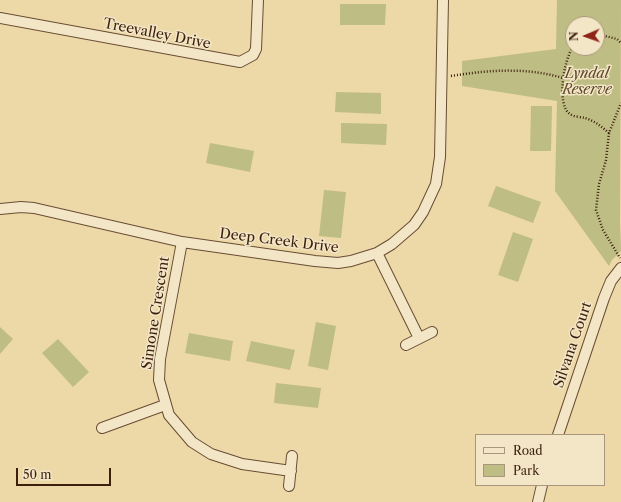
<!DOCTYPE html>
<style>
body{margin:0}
#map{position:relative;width:621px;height:502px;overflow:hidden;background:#edd8a7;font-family:"Libre Caslon Text",serif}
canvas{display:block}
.legend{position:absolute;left:475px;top:434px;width:130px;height:52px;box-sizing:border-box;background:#f3e6c6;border:1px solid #aa967c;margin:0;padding:5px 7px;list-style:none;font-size:12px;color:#3d1f0e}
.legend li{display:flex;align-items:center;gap:8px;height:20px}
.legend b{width:20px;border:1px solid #aa967c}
.north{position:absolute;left:565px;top:16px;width:40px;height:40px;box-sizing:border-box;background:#f3e6c6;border:1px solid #aa967c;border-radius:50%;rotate:268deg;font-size:11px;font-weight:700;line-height:16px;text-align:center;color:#3d1f0e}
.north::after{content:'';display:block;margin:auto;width:14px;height:18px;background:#8f2418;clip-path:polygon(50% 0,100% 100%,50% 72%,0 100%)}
.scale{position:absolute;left:16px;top:468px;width:95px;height:18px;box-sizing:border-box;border:2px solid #3d1f0e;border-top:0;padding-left:5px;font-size:12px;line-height:14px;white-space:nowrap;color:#3d1f0e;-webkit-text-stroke:3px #f3e6c6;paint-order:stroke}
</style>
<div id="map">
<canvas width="621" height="502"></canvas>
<ul class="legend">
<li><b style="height:5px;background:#f3e6c6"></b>Road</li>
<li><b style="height:11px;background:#bebd83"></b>Park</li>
</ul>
<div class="north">N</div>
<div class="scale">50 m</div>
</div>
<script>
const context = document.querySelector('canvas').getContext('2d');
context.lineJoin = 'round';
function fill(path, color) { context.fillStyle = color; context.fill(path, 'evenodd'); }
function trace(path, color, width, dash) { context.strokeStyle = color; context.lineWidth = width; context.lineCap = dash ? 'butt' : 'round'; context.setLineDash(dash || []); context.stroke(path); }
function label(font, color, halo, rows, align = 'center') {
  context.font = font + ' "Libre Caslon Text",serif'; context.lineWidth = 3; context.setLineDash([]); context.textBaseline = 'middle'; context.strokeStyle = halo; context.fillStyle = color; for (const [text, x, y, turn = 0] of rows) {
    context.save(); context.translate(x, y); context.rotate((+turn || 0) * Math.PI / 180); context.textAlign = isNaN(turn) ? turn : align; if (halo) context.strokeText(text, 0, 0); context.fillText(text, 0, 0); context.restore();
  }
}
const green = new Path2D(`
 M557 0H621L620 223 621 251 612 260 609 266 555 191 557 101 462 86V61L556 49ZM573 24H597V48H573Z
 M340 4H386L385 25H340Z
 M336 92 381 93V114L335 112Z
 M531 106H552L551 151H530Z
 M341 123 387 124 386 145 341 143Z
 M210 143 254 151 250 172 206 163Z
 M496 186 541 202 533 223 488 206Z
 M324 190 346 192 341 238 319 236Z
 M513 232 533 239 518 282 498 275Z
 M316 322 336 326 328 370 308 366Z
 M0 327 13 339 0 354Z
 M189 333 233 341 230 361 185 353Z
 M58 339 89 372 73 387 42 353Z
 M251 341 295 350 290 370 246 361Z
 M276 383 321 388 318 408 274 403Z`);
const path = new Path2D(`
 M597 34 617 39 621 43
 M573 47C564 59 556 105 570 114 574 117 581 117 585 118 595 121 602 127 609 133L621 103
 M451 76C489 70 526 67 563 78
 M609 133 606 160 599 184 596 210 603 230 620 258`);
const street = new Path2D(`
 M0 18 240 62 253 55 256 49 258 0
 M0 209 21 207 34 208 182 242 315 261 338 263 351 261 377 253 392 244 414 225 423 212 436 184 440 157 443 0
 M182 242 160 359 159 380 169 415 192 442 211 454 242 464 291 471
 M377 253 419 338
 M406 345 432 332
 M102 428 165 405
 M558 435 604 298 611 281 621 268
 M289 486 292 456
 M538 502 542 485`);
const streetNames = [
 ["Treevalley Drive",157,34,11],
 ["Deep Creek Drive",279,241,7],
 ["Simone Crescent",156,313,-81],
 ["Silvana Court",573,345,-71]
];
const parkNames = [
 ["Lyndal",587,74],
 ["Reserve",587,90]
];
fill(green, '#bebd83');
trace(street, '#694d34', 12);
trace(path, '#3d1f0e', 2.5, [1, 2]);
trace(street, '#f3e6c6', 10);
label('14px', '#3d1f0e', '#f3e6c6', streetNames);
label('italic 14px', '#5d462b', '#f3e6c6', parkNames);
</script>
